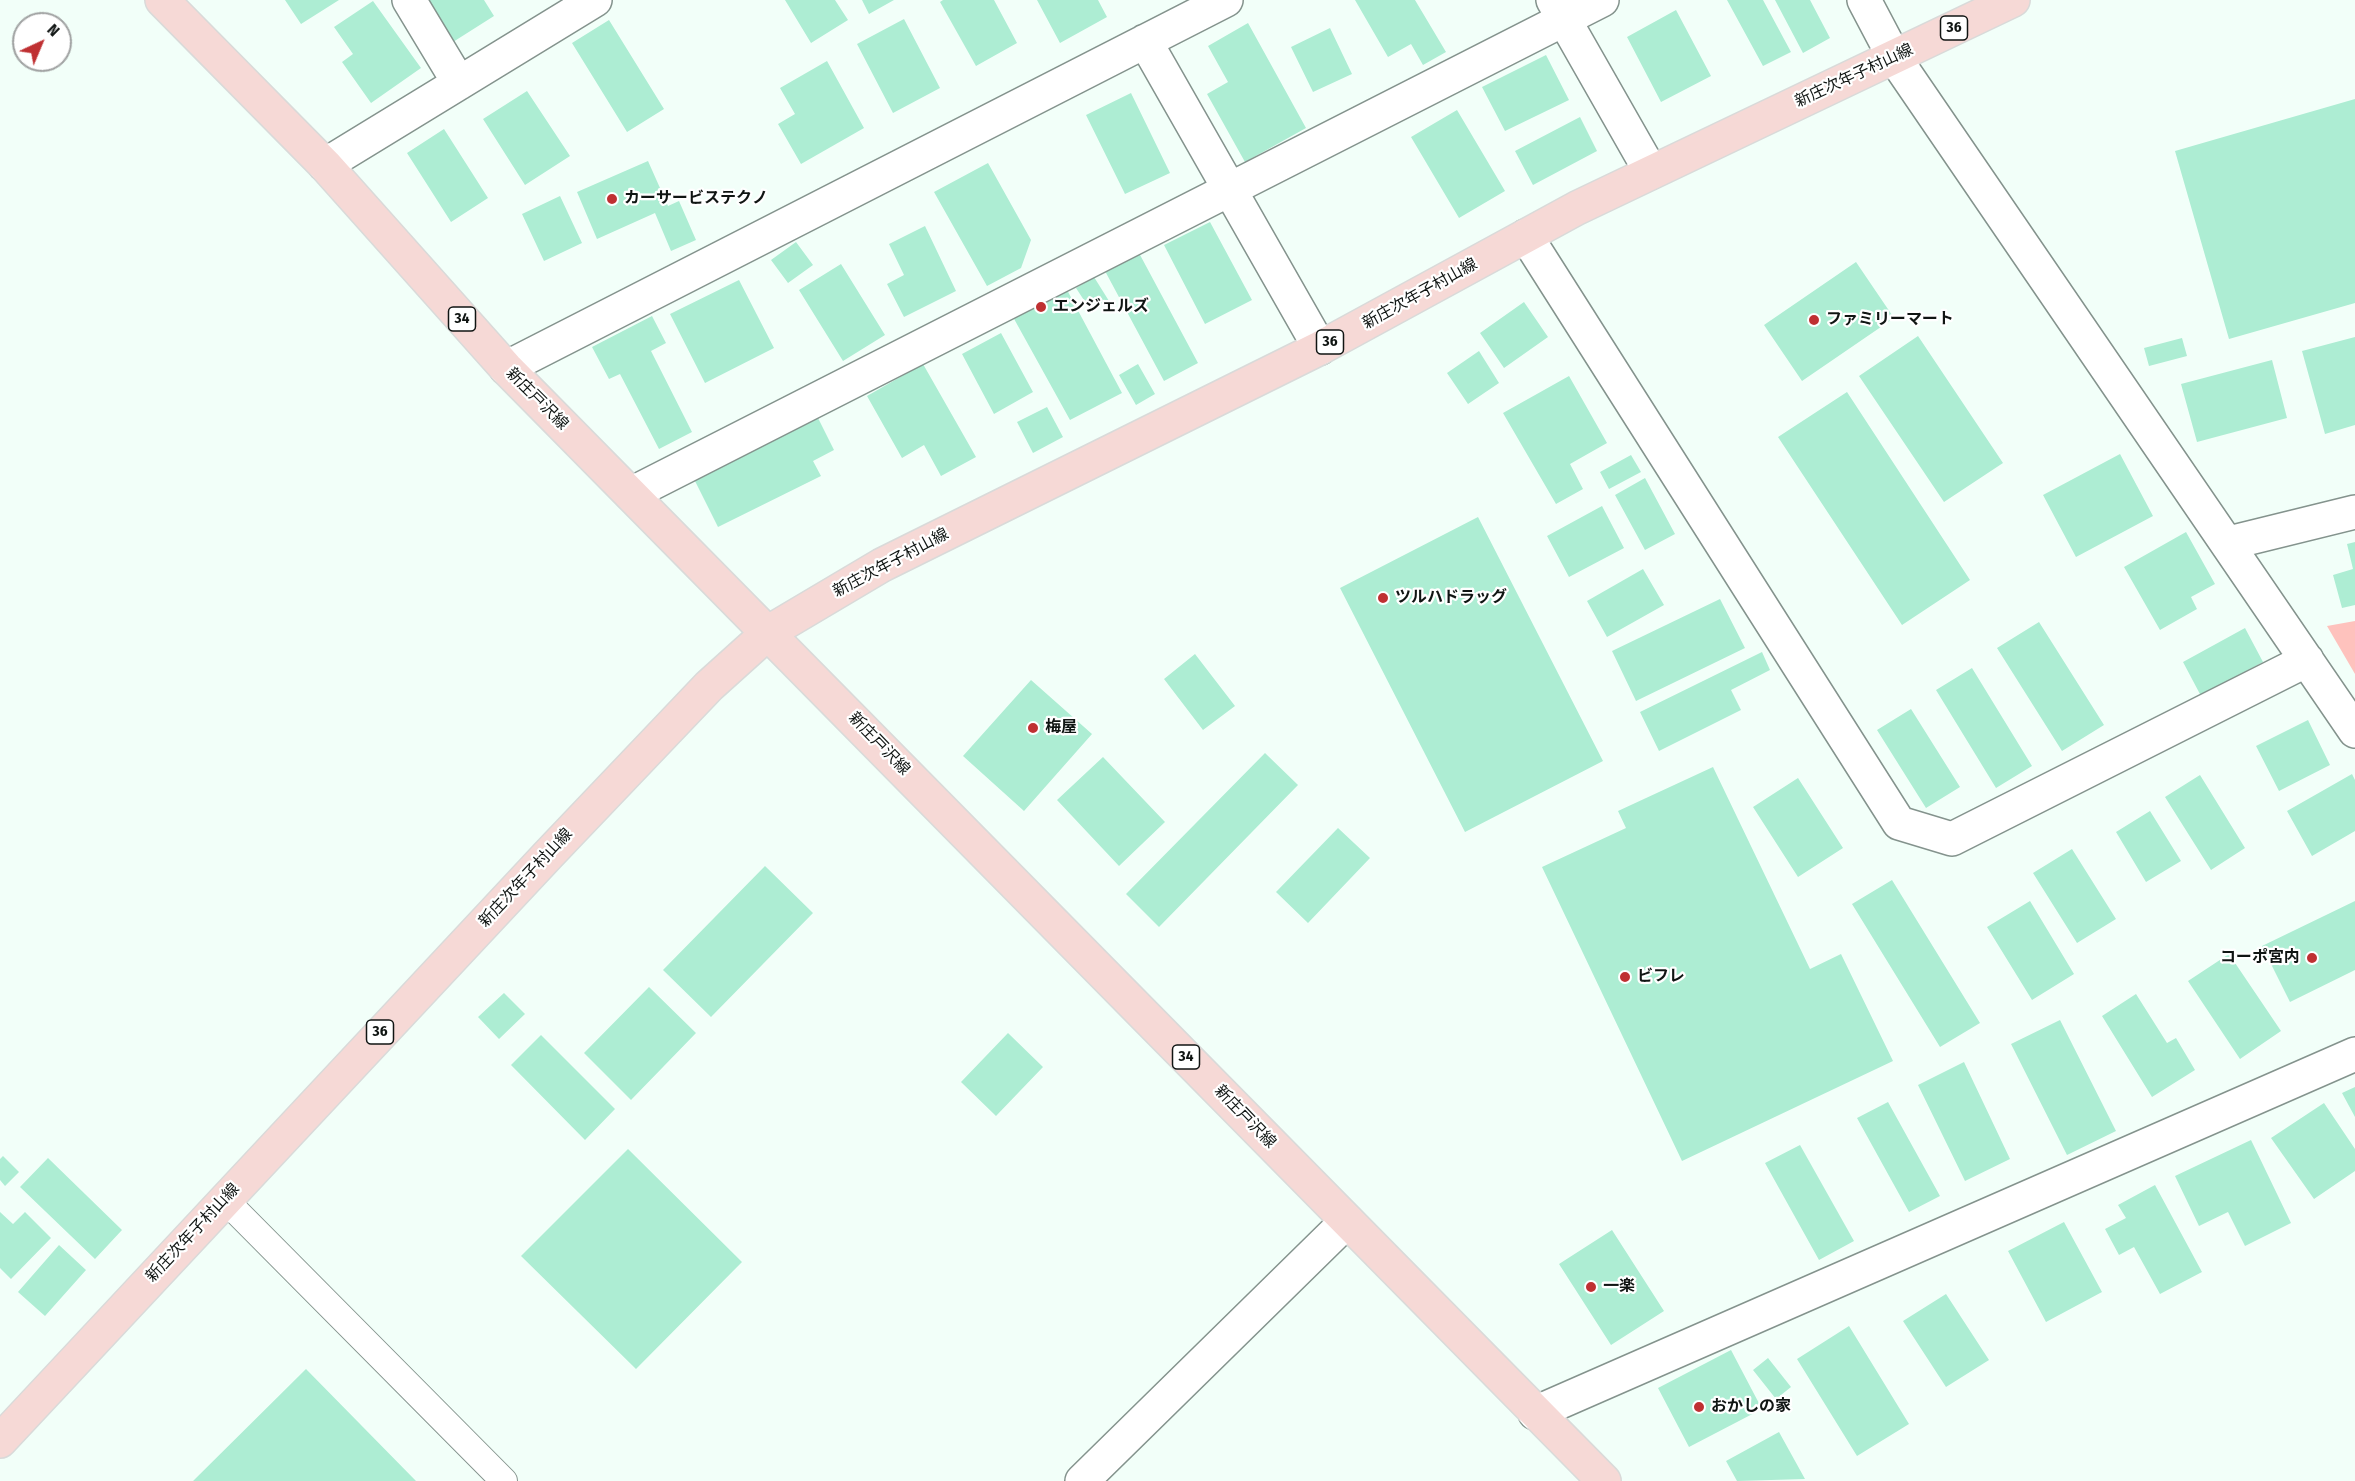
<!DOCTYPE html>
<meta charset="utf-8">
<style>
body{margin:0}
#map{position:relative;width:2355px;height:1481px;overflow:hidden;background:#f2fff9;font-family:"Fira Sans Condensed",sans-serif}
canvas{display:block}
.north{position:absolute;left:12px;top:12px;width:60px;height:60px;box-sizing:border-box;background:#fff;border:2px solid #9fa1a1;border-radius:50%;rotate:44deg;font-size:16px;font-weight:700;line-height:24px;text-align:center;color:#101513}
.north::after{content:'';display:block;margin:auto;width:21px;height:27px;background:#bf3032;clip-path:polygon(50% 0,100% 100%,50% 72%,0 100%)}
</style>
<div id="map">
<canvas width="2355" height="1481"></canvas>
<div class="north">N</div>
</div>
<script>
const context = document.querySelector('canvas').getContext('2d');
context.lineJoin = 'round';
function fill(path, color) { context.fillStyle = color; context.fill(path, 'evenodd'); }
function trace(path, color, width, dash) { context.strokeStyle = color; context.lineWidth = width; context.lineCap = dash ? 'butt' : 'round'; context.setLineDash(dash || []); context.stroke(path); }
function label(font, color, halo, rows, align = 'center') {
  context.font = font + ' "Fira Sans Condensed","Noto Sans JP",sans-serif'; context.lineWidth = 4.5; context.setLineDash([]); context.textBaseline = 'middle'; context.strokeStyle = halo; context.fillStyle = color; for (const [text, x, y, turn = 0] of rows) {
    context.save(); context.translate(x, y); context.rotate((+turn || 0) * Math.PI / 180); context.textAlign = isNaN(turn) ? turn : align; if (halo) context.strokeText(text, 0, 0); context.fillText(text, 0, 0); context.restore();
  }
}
const green = new Path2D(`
 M2355 621V674L2327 626Z`);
const building = new Path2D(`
 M285 0H339L301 24Z
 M426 0H484L494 16 453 42Z
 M785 0H835L848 20 811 43Z
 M862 0H894L869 14Z
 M943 0H994L1017 43 976 66 940 2Z
 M1037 0H1098L1107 17 1060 43Z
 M1355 0H1415L1446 52 1423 65 1411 44 1388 57Z
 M1727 0H1763L1791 52 1763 66Z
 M1775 0H1810L1830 38 1803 53Z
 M373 1 421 68 371 103 342 62 353 54 334 27Z
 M1676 10 1711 76 1661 102 1627 37Z
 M904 19 940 88 893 113 857 44Z
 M609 20 664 109 627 132 572 43Z
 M1248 23 1306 128 1245 162 1207 94 1228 82 1208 46Z
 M1330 28 1352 74 1313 92 1291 47Z
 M1546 55 1569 100 1505 131 1482 87Z
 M827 61 864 128 801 164 778 124 795 114 780 88Z
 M527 91 570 156 525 185 483 119Z
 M1131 93 1170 173 1125 194 1086 115Z
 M2355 99V303L2229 339 2175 151Z
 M1457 110 1505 191 1459 218 1411 137Z
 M1580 117 1597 151 1533 185 1515 151Z
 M444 129 488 198 451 222 407 153Z
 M648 161 668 206 679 201 696 240 671 251 655 213 597 239 577 192Z
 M988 163 1031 240 1021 268 987 286 934 192Z
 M560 196 582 243 544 261 522 214Z
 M1210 222 1252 300 1205 324 1164 245Z
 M925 226 956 291 904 317 887 284 904 275 889 244Z
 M796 242 813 265 788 283 771 260Z
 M1139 253 1198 363 1164 381 1105 271Z
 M1856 262 1894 318 1802 381 1764 325Z
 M841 264 885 335 843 361 799 290Z
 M1094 277 1109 301 1091 311 1076 288Z
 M739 280 774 348 705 383 670 314Z
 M1066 288 1122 393 1070 420 1013 317Z
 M1524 302 1548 337 1504 368 1480 333Z
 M652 316 666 343 651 351 692 432 659 449 620 374 609 379 592 347Z
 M1001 333 1033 392 994 414 962 354Z
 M1918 336 2003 463 1944 502 1859 376Z
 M2355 337V425L2325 434 2302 351Z
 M2182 338 2187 356 2149 366 2144 348Z
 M1479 351 1499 383 1468 404 1447 373Z
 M2272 360 2287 418 2197 442 2181 384Z
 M923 364 976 457 941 476 924 445 902 458 867 396Z
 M1138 364 1155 394 1136 405 1119 375Z
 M1569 376 1607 443 1570 464 1583 489 1556 504 1503 413Z
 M1847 392 1970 580 1902 625 1778 437Z
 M1047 407 1063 437 1033 453 1017 422Z
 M818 418 834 450 813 461 821 476 718 527 694 479Z
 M2120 454 2153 516 2076 557 2043 495Z
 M1631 455 1641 472 1609 489 1600 472Z
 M1645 478 1675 534 1645 550 1615 495Z
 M1602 506 1624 548 1569 577 1547 536Z
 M1478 517 1603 761 1465 832 1340 588Z
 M2186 532 2215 584 2191 597 2197 609 2160 630 2124 567Z
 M2355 542V605L2342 608 2333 575 2353 569 2347 544Z
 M1643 569 1664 605 1607 637 1587 601Z
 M1720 599 1745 648 1636 701 1612 651Z
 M2039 622 2104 725 2062 751 1997 648Z
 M2245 628 2263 662 2201 696 2183 662Z
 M1762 652 1770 670 1731 690 1741 710 1659 751 1640 712Z
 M1195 654 1235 706 1203 730 1164 679Z
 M1972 668 2032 766 1996 788 1936 690Z
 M1031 680 1092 734 1024 811 963 756Z
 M1911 709 1960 787 1926 808 1877 730Z
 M2308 720 2330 765 2279 791 2256 746Z
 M1265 753 1298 785 1159 927 1126 894Z
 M1103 757 1165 822 1119 866 1057 800Z
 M1713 767 1810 969 1841 954 1893 1061 1682 1161 1542 867 1626 828 1618 811Z
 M2352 774 2355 780V831L2312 856 2287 811Z
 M2200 775 2245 848 2211 870 2165 797Z
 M1798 778 1843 848 1798 877 1753 807Z
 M2150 811 2181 861 2146 882 2116 832Z
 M1338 828 1370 858 1308 923 1276 892Z
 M2072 849 2116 919 2077 943 2033 873Z
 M765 866 813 913 711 1017 663 970Z
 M1892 880 1980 1023 1940 1047 1852 904Z
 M2030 901 2074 974 2032 1000 1987 927Z
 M2355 901V970L2290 1002 2262 946Z
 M2229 954 2281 1031 2240 1059 2188 981Z
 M649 987 696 1033 631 1100 584 1053Z
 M504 993 525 1014 499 1039 478 1017Z
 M2136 994 2167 1043 2176 1038 2195 1070 2152 1097 2102 1016Z
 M2060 1020 2116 1131 2067 1155 2011 1044Z
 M1008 1033 1043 1067 996 1116 961 1082Z
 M541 1035 615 1109 585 1140 511 1065Z
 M1964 1062 2010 1159 1965 1181 1918 1085Z
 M2355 1087V1117L2342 1093Z
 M1888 1102 1940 1196 1909 1212 1857 1118Z
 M2324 1103 2355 1149V1171L2314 1199 2271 1138Z
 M2251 1140 2291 1223 2245 1246 2228 1212 2199 1226 2175 1176Z
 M1800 1145 1854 1241 1819 1260 1765 1163Z
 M628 1149 742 1262 636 1369 521 1256Z
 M3 1156 19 1172 5 1186 0 1180V1159Z
 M48 1158 122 1230 95 1259 20 1187Z
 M2155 1185 2202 1272 2160 1294 2134 1247 2119 1255 2105 1229 2126 1218 2118 1205Z
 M0 1212 13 1224 25 1212 51 1238 11 1279 0 1268Z
 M2064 1222 2102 1292 2046 1322 2008 1251Z
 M1612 1230 1664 1311 1611 1345 1559 1264Z
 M59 1245 86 1270 45 1316 18 1292Z
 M1946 1294 1989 1360 1946 1387 1903 1321Z
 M1849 1326 1909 1424 1857 1456 1797 1359Z
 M1731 1350 1762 1409 1689 1447 1658 1388Z
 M1768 1358 1791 1387 1776 1399 1753 1370Z
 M306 1369 416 1481H193Z
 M1779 1432 1805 1479 1737 1481 1726 1461Z`);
const lane = new Path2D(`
 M224 1199 504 1481`);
const street = new Path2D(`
 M409 0 459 83
 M1553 0 1651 172
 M1864 0 1894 57 2355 731
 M1145 41 1320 348
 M325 165 595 0
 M1526 236 1899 823 1952 839 2307 660
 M506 368 1226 0
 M631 494 1602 0
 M2229 543 2355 512
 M1535 1413 2355 1054
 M1082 1481 1347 1221`);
const primary = new Path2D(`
 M162 0 325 165 506 368 1604 1481
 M0 1441 548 855 709 686 769 632 882 565 1320 348 1577 208 2013 0`);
const markers = [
 [612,199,6,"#bf3032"],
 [1041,307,6,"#bf3032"],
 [1814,320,6,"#bf3032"],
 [1383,598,6,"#bf3032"],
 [1033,728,6,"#bf3032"],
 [2312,958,6,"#bf3032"],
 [1625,977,6,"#bf3032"],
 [1591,1287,6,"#bf3032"],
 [1699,1407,6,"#bf3032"]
];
const shields = [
 [1954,28,27],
 [462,319,27],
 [1330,342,27],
 [380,1032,27],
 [1186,1057,27]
];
const shieldNames = [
 ["36",1954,28],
 ["34",462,319],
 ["36",1330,342],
 ["36",380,1032],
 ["34",1186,1057]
];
const streetNames = [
 ["新庄次年子村山線",1854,76,-25],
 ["新庄次年子村山線",1420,294,-29],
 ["新庄戸沢線",537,399,45],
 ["新庄次年子村山線",891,563,-28],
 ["新庄戸沢線",879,744,46],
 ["新庄次年子村山線",526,878,-47],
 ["新庄戸沢線",1245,1117,46],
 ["新庄次年子村山線",193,1233,-47]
];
const poiNames = [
 ["カーサービステクノ",624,199],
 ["エンジェルズ",1053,307],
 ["ファミリーマート",1826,320],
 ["ツルハドラッグ",1395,598],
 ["梅屋",1045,728],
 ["コーポ宮内",2300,958,"right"],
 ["ビフレ",1637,977],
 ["一楽",1603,1287],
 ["おかしの家",1711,1407]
];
fill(green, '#fec2bd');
fill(building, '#adedd3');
trace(lane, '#84938d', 28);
trace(street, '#84938d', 36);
trace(primary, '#d9dad9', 36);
trace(lane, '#fff', 26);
trace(street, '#fff', 33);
trace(primary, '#f6d9d6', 33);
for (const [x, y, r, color] of markers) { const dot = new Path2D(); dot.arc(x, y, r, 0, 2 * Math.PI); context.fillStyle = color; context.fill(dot); trace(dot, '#fff', 2); }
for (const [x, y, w] of shields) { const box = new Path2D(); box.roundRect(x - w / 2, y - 12, w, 24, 4.5); context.fillStyle = '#fff'; context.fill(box); trace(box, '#101513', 1.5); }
label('bold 15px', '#101513', null, shieldNames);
label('16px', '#101513', '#fff', streetNames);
label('bold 16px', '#101513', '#fff', poiNames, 'left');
</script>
